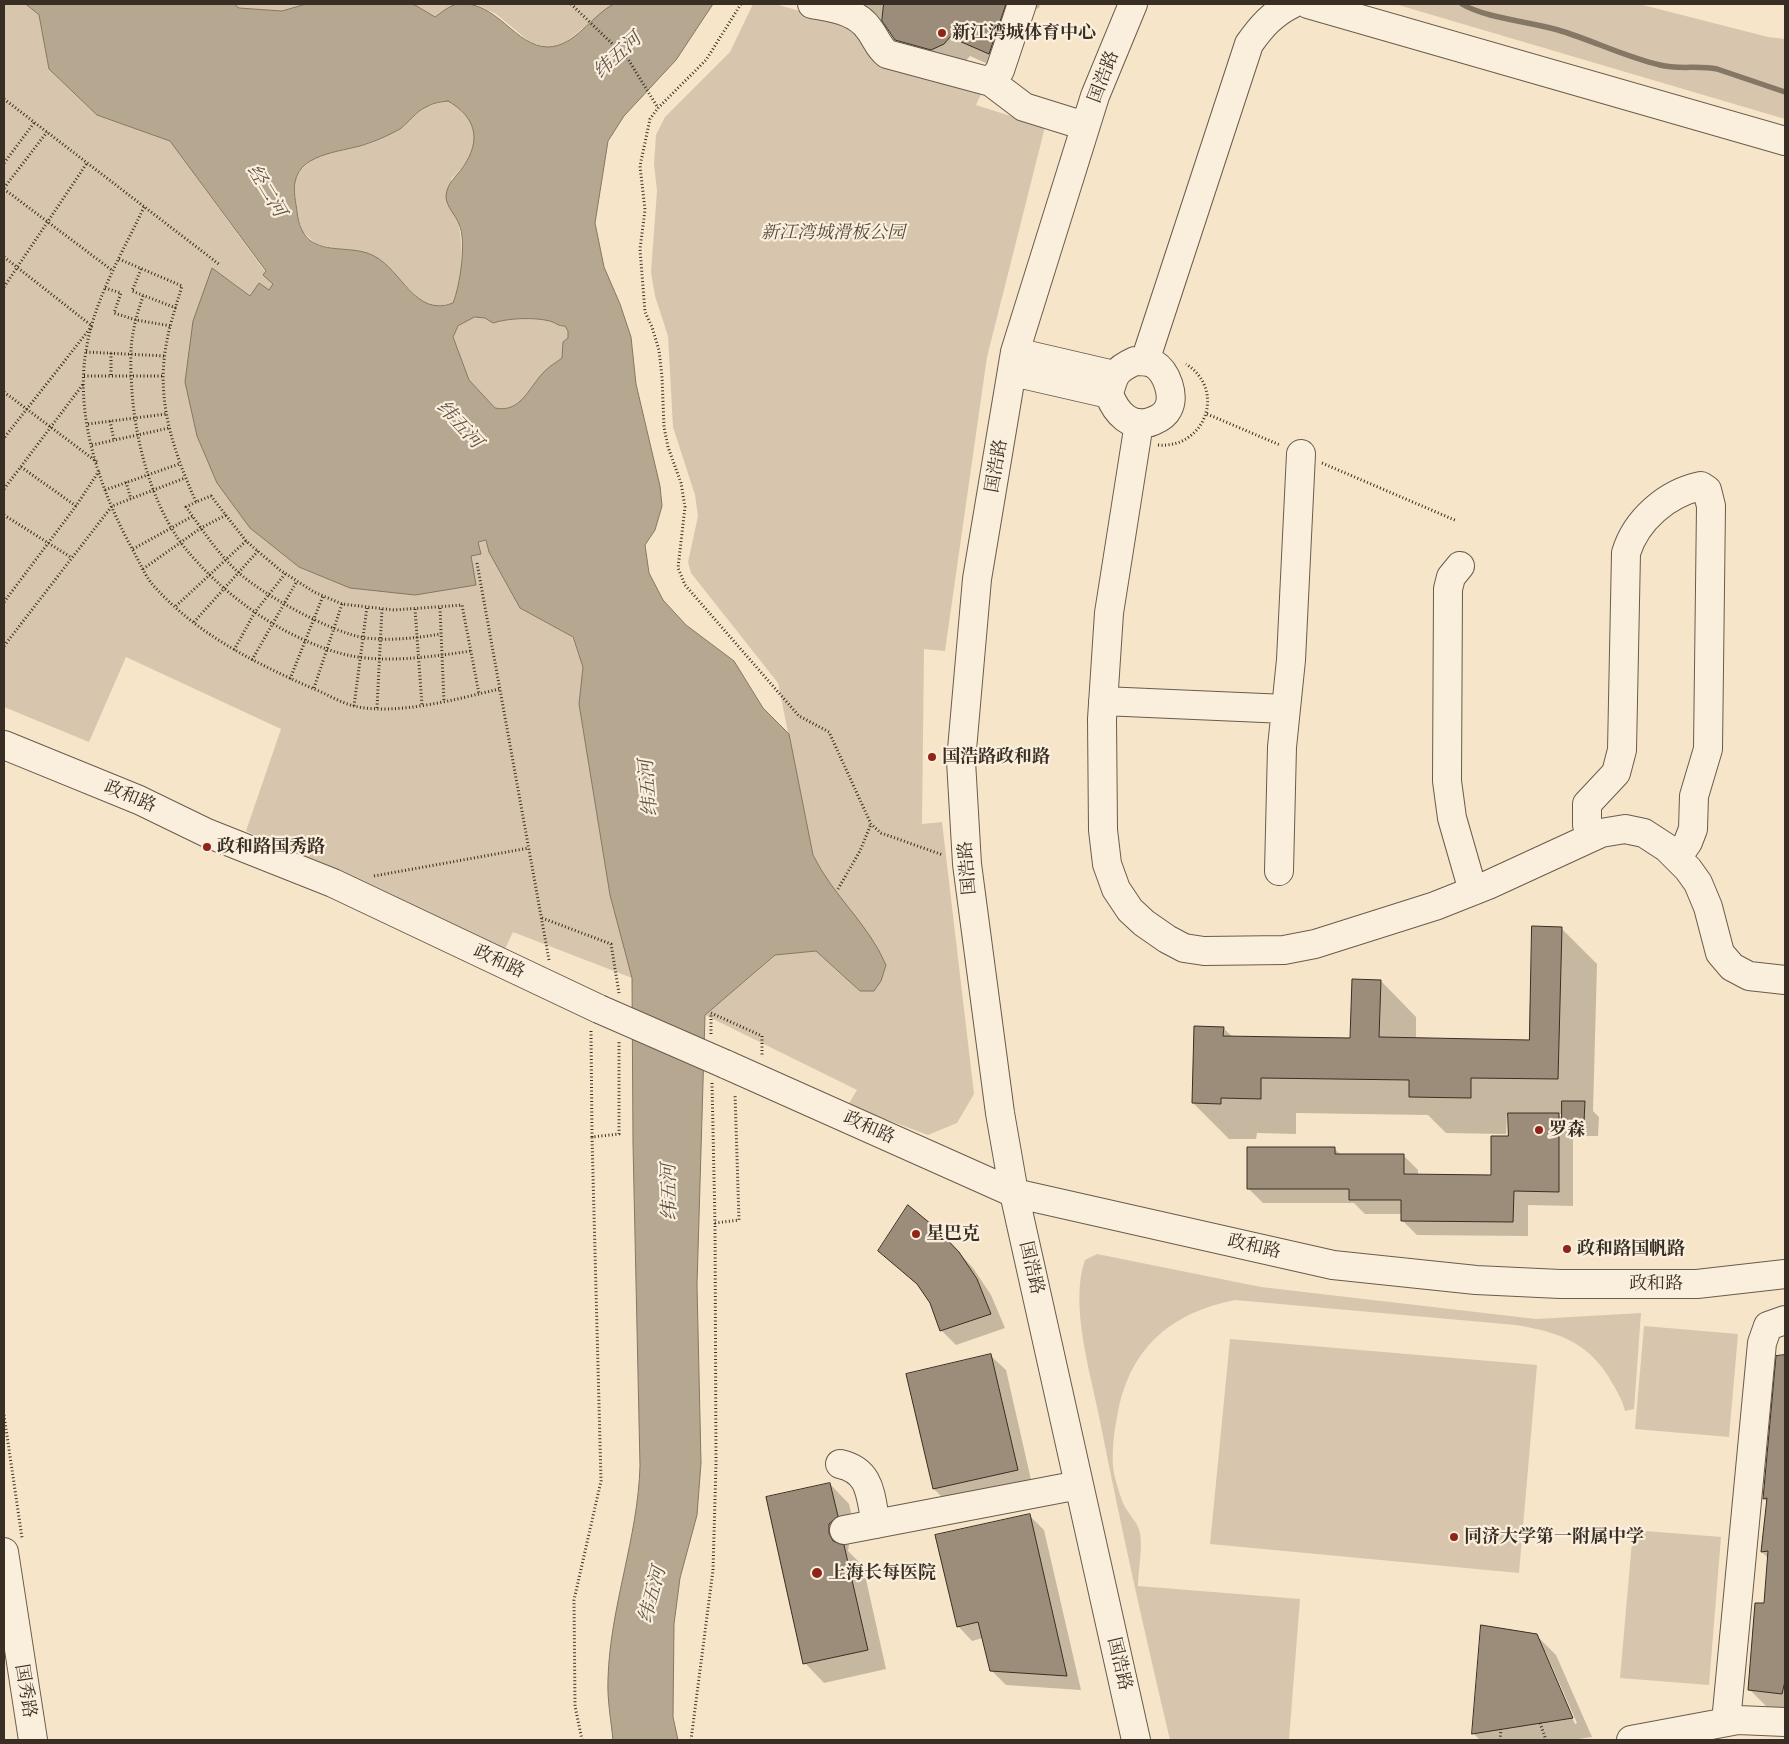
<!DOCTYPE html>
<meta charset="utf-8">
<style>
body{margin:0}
#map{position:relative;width:1789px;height:1744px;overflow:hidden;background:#f7e5c9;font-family:"Old Standard TT",serif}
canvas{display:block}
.frame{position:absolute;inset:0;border:5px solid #382e23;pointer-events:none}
</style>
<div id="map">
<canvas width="1789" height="1744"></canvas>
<div class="frame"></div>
</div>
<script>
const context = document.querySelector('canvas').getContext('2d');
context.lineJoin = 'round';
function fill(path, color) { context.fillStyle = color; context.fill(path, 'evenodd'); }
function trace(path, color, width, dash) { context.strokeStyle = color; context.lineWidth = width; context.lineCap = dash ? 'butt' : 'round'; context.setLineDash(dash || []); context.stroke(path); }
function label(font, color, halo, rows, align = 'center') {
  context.font = font + ' "Old Standard TT","Noto Serif SC",serif'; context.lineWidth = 4.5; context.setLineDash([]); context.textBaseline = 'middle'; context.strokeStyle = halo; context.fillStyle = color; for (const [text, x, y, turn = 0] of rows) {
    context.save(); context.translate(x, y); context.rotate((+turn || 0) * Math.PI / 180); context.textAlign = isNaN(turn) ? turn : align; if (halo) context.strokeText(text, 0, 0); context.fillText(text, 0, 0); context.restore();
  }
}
const green = new Path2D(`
 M4 4H26L39 15 49 69 97 115 170 141 274 284 269 290 250 296 212 268 197 436 217 483 250 528 299 567 350 588 471 556 478 542 486 540 489 552 520 608 572 637 583 667 579 704 610 895 632 978 513 932 504 951 246 831 281 729 126 657 89 742 4 707Z
 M234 4H306L282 11 239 8Z
 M409 4H456L435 17 415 5Z
 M475 4H614L560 46 546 47 531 43 496 14Z
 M753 4H775L853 26 984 88 976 105 1045 127 987 357 945 651 924 649 922 824 942 822 974 1094 957 1123 928 1135 848 1105 857 1090 705 1015 775 955 816 951 860 991 822 873 813 855 778 683 691 573 688 562 698 516 695 495 673 427 668 336 655 296 651 272 657 191 654 164 656 135 665 117 730 52Z
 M1395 4H1639L1768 37 1785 39V119Z
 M448 101C485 122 480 152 451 179 457 220 471 263 453 303L434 307 422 302 381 260 316 244 303 232 298 218 295 194V180L301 170 312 160 329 152 368 144 398 130 427 106Z
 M475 317 485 318 493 323C509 318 533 317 550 321 556 322 558 326 565 326L568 331V338L563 343 562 358C557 362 551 365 546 370 530 384 522 414 495 408L469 380 453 337 458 326Z
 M1097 1254 1261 1287 1536 1319 1641 1313 1634 1409 1625 1411C1622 1398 1615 1388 1608 1376 1585 1340 1556 1332 1516 1325L1235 1300C1169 1313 1128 1350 1117 1417 1114 1432 1112 1450 1113 1466 1114 1477 1119 1492 1123 1503 1127 1513 1138 1522 1140 1533 1143 1549 1138 1570 1138 1586L1300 1599 1289 1740H1170C1145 1634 1121 1528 1100 1421 1091 1374 1069 1305 1085 1260Z
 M1644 1326 1738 1334 1729 1437 1635 1429Z
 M1230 1339 1537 1365 1519 1573 1210 1544Z
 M1633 1530 1721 1537 1709 1685 1620 1678Z`);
const water = new Path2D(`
 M26 4H234L239 8 282 11 306 4H409L415 5 435 17C441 13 450 5 458 4 497 0 515 47 548 47 574 47 592 15 614 4 621 1 698 4 713 4L676 60 624 116 608 141 595 223 604 267 620 304 631 337 636 384 660 486 662 506 655 530 645 545 649 573 663 600 686 625 734 661 763 708 789 734 813 855C833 896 868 923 886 965L881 981 874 991H860L816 951 775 955 705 1015 697 1285 701 1463 697 1515 680 1578 674 1624 673 1717 678 1740H613C611 1720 607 1699 608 1679 610 1607 638 1538 640 1466L633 1144 632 978 610 895 579 704 583 667 573 637 520 608 489 552 486 540 478 542 481 554 471 556 476 585 415 595 350 588 299 567 250 528 217 483 197 436 185 382 193 321 212 268 250 296 259 283 269 290 273 284 263 275 266 271 170 141 97 115 49 69 39 15ZM448 101C476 117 482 140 463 167 456 177 447 183 446 196 446 207 456 215 459 224 467 241 460 286 453 303 415 318 402 270 374 256 347 241 303 263 297 212 296 202 293 191 295 182 301 151 347 152 369 143 378 140 391 134 400 129 409 122 416 112 426 107 432 103 441 102 448 101ZM475 317 485 318 493 323C509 318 533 317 550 321 556 323 558 326 565 326L568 331V338L563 342 562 358C557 362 551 365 546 370 530 384 522 414 495 408L469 380 453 337 458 326Z`);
const shadow = new Path2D(`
 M837 4H1040L1039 8 1031 11 1008 73 970 56 964 63 916 59 896 39 884 22Z
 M1561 928 1597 964 1593 1111 1599 1117 1598 1136H1578L1573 1131V1206L1528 1205V1236L1417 1235 1403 1221V1214H1365L1354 1203H1263L1248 1188 1334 1148 1341 1155 1404 1156 1418 1170V1175L1492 1176 1509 1137V1113H1507L1506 1134 1446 1133 1428 1115 1296 1113V1134L1257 1133 1256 1139H1229L1193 1103 1223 1028 1233 1037 1351 1040 1381 981 1416 1017V1039L1530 1041ZM1558 1114H1563V1119Z
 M952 1245 973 1268 991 1295 1005 1328 956 1345 941 1330 931 1302 922 1289 880 1251Z
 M991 1356 1006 1370 1032 1484 948 1503 934 1489Z
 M1778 1357H1785V1711L1769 1709 1749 1689 1765 1605 1768 1558 1762 1552 1768 1503 1764 1499Z
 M830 1484 849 1504 857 1536 849 1544 848 1551 863 1566 886 1669 824 1683 805 1663Z
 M1029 1515 1044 1530 1081 1690 1006 1685 991 1670 983 1638 972 1641 958 1626Z
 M1482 1627 1536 1635 1556 1655 1592 1737 1572 1740H1480L1474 1734ZM1543 1651H1545L1577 1723 1575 1724Z`);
const stream = new Path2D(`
 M1462 4C1485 18 1531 22 1558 30 1592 40 1625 57 1660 65 1679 70 1698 65 1717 69L1785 92`);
const building = new Path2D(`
 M884 4H1006L989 54 950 37 944 44 931 50 895 40 882 21Z
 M1532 926 1562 927 1558 1079 1471 1078V1098L1409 1097V1080L1261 1078V1099L1221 1098V1104L1192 1103 1194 1026 1224 1027 1223 1036 1350 1038 1352 979 1381 980 1379 1037 1529 1040Z
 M1562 1101H1585L1584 1122H1562Z
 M1508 1113H1559V1192L1514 1191 1513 1222 1401 1221V1200H1349V1189H1247V1147H1335V1154H1404V1174L1491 1175V1136H1508Z
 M908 1205 937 1229 959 1252 977 1279 991 1314 940 1331 930 1303 917 1284 878 1251Z
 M991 1354 1018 1470 933 1489 906 1374Z
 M1785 1355V1681L1782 1694 1748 1690 1755 1603H1764L1768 1551 1761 1552 1767 1498 1763 1499 1776 1356Z
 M830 1483 838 1516 829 1524V1533L833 1541 844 1545 868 1650 803 1664 766 1497Z
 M1030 1514 1067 1676 990 1671 978 1622 957 1627 935 1535Z
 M1481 1625 1537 1634 1573 1718 1472 1734Z`);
const path = new Path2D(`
 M571 4 628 59 658 108
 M741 4 706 60 658 108 650 119 640 166 645 210 640 249 645 312 652 327 659 350 662 377 664 427 668 447 681 483 685 507 678 568 685 585 799 716 829 732 871 824 881 833 943 855
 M4 99 220 265
 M4 163 34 123
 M4 188 47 132
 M4 189 113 271
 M144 207C123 252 96 296 87 345 73 416 101 493 135 554 140 563 145 576 153 585 196 634 255 663 314 689 327 694 341 703 354 706 395 716 458 699 499 689
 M4 257 92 326 4 438
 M119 259 182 286C176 306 169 326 166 346 156 402 174 452 196 502L211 496 246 541 280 570 314 592 342 604 394 610 462 605 479 694
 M141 269 132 291 176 308
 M4 287 87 163
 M105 288 121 293 114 313 136 320 171 326
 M143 296C140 306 136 317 134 328 129 349 131 371 132 392 136 446 154 513 190 554 228 598 280 635 336 652 376 665 430 657 471 651
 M86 352 165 356
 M111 353V376
 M84 376H163
 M4 392 97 462
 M1207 414 1280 445
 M110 421 114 440
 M88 424 166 414
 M92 445 169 428
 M1158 445C1205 449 1227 390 1186 364
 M1322 463 1457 521
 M21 467 76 506
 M126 482 131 499
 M4 489 84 383
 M105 490 179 464
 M196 502 186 507C202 529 217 553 238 572 261 594 334 634 366 638 391 641 416 638 441 634
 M4 515 72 558
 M133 549 193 516
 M477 563 549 960
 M143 569 201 528 226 515
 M4 602 76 506 99 471
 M176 606 246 541
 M440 608 444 702
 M415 609 422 705
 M194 622 258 551
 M4 646 112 506 185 478
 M234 650 255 612 285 574
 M252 660 297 581
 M290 679 323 596
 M314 688 342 604
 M354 706 367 607
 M377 708 382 609
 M374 876 529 848
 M838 889 860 851 871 824
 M542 918 611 944 619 993
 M591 1031 592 1137 619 1134V1042
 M711 1034V1013L762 1036V1057
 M712 1083 715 1223 739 1220 735 1094
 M4 1415 22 1538
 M1540 1723 1546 1740
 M582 1740 575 1706 574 1600 601 1481 592 1137
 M691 1740 713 1570 716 1464 715 1223
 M1500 1740 1501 1729`);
const minor = new Path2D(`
 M812 4C831 8 856 10 869 29 876 38 878 47 887 54L991 82 1000 70 1022 4
 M1133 4 1095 96 1015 352 977 579 961 761 967 864 1000 1113 1014 1193 1136 1740
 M1308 4 1785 141
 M991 82 1024 107 1085 126
 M1015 352 1114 375
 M1135 361C1141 361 1148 361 1154 364 1167 372 1175 396 1168 409 1165 415 1158 419 1153 421 1131 430 1116 413 1109 394 1114 375 1115 370 1135 361Z
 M1145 361 1249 44C1261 27 1272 14 1292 4
 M1013 372 1109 394
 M1139 423 1109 613 1102 719 1103 830 1107 864 1116 889 1130 910 1144 923 1167 939 1184 948 1204 951 1284 950 1315 944 1435 906 1488 885 1601 833 1625 829 1644 833 1667 848 1688 869 1698 883 1708 907 1720 953 1732 967 1749 976 1785 980
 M1460 566 1451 577 1448 589 1447 781 1452 818 1473 891
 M1103 701 1286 709
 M4 745 139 800 207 833 333 883 599 1009
 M1591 837 1587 825V804L1616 773 1622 750 1626 553C1636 520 1667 493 1701 486L1707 490 1711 506 1708 749 1694 796 1693 829 1688 842 1677 858
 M1279 871 1282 747 1291 660 1301 454
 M725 1064 1014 1193 1333 1265 1476 1280 1560 1284H1697L1785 1274
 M840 1464C872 1471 870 1496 876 1524
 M844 1530 1079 1485
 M4 1552 33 1740
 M1726 1722 1762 1343 1768 1326 1785 1320
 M1631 1740 1738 1720 1785 1722`);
const minorBridge = new Path2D(`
 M599 1009 725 1064`);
const markers = [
 [942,33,5,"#8f2418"],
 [932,757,5,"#8f2418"],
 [207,847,5,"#8f2418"],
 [1539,1130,5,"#8f2418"],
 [916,1234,5,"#8f2418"],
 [1567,1249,5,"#8f2418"],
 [1454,1537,5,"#8f2418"],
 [817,1573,6,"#8f2418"]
];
const poiNames = [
 ["新江湾城体育中心",952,33],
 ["国浩路政和路",942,757],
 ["政和路国秀路",217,847],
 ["罗森",1549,1130],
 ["星巴克",926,1234],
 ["政和路国帆路",1577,1249],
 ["同济大学第一附属中学",1464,1537],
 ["上海长每医院",828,1573]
];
const streetNames = [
 ["国浩路",1104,77,-69],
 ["国浩路",997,466,-80],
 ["政和路",130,797,23],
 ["国浩路",968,868,-95],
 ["政和路",499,962,25],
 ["政和路",869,1128,24],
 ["政和路",1254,1247,13],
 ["国浩路",1031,1268,77],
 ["政和路",1656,1284],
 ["国浩路",1119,1664,77],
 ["国秀路",25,1691,81]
];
const parkNames = [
 ["新江湾城滑板公园",833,233]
];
const waterNames = [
 ["纬五河",618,56,-43],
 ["经二河",266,191,59],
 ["纬五河",459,425,47],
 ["纬五河",649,788,-95],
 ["纬五河",670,1192,-91],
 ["纬五河",653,1595,-75]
];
fill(green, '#d7c6ad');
fill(water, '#b6a791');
trace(water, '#847765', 1);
fill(shadow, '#0003');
trace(stream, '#847765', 5.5);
fill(building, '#9b8d79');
trace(building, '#382e23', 1);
trace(minor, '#685c4c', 30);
trace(path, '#382e23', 3, [1, 2.5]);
trace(minor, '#faeedc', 28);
trace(minorBridge, '#685c4c', 30, []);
trace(minorBridge, '#faeedc', 28);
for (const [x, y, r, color] of markers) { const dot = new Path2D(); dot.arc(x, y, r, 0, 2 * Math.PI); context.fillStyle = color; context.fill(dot); trace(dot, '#faeedc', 2); }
label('bold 18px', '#382e23', '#faeedc', poiNames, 'left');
label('18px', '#382e23', '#faeedc', streetNames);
label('italic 18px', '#584c3f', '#faeedc', parkNames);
label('italic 19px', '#5e5244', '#faeedc', waterNames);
</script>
